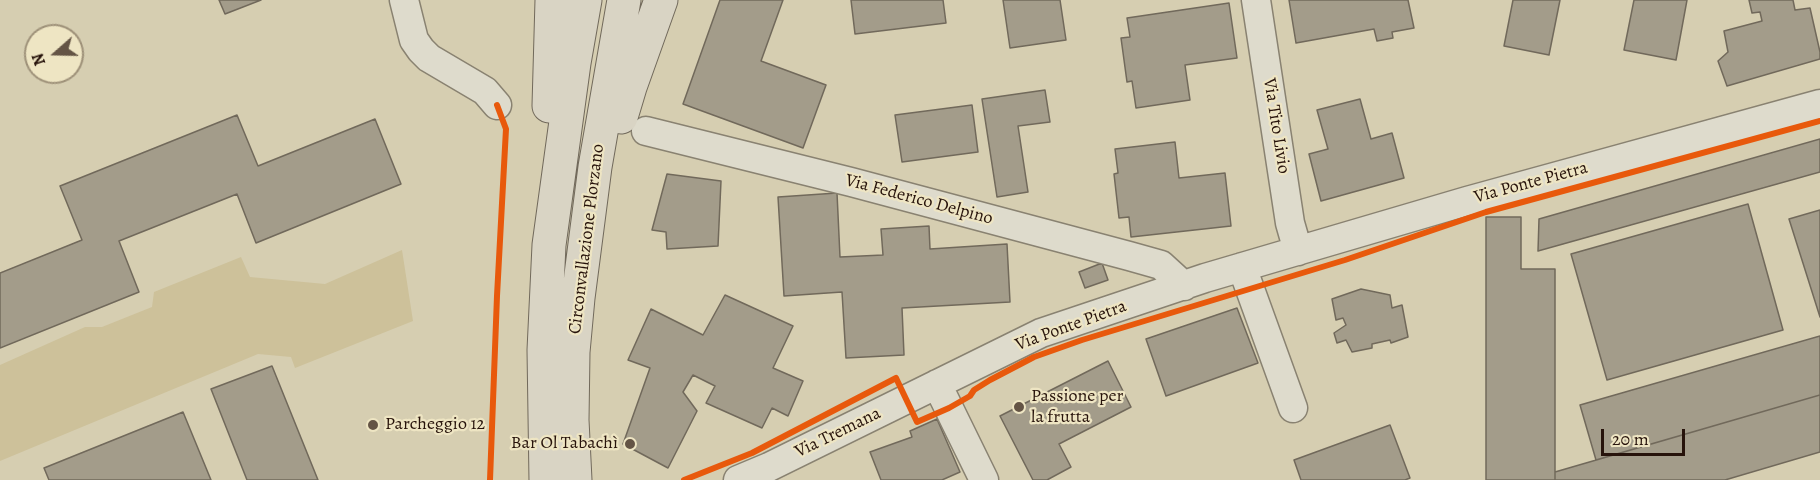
<!DOCTYPE html>
<meta charset="utf-8">
<style>
body{margin:0}
#map{position:relative;width:1820px;height:480px;overflow:hidden;background:#d6ceb1;font-family:Alegreya,serif}
canvas{display:block}
.north{position:absolute;left:24px;top:24px;width:60px;height:60px;box-sizing:border-box;background:#eee5c3;border:2px solid #9e9179;border-radius:50%;rotate:250deg;font-size:16px;font-weight:700;line-height:24px;text-align:center;color:#27130b}
.north::after{content:'';display:block;margin:auto;width:21px;height:27px;background:#645445;clip-path:polygon(50% 0,100% 100%,50% 72%,0 100%)}
.scale{position:absolute;left:1601px;top:429px;width:84px;height:27px;box-sizing:border-box;border:3px solid #27130b;border-top:0;padding-left:8px;font-size:18px;line-height:21px;white-space:nowrap;color:#27130b;-webkit-text-stroke:4px #eee5c3;paint-order:stroke}
</style>
<div id="map">
<canvas width="1820" height="480"></canvas>
<div class="north">N</div>
<div class="scale">20 m</div>
</div>
<script>
const context = document.querySelector('canvas').getContext('2d');
context.lineJoin = 'round';
function fill(path, color) { context.fillStyle = color; context.fill(path, 'evenodd'); }
function trace(path, color, width, dash) { context.strokeStyle = color; context.lineWidth = width; context.lineCap = dash ? 'butt' : 'round'; context.setLineDash(dash || []); context.stroke(path); }
function label(font, color, halo, rows, align = 'center') {
  context.font = font + ' Alegreya,serif'; context.lineWidth = 4.5; context.setLineDash([]); context.textBaseline = 'middle'; context.strokeStyle = halo; context.fillStyle = color; for (const [text, x, y, turn = 0] of rows) {
    context.save(); context.translate(x, y); context.rotate((+turn || 0) * Math.PI / 180); context.textAlign = isNaN(turn) ? turn : align; if (halo) context.strokeText(text, 0, 0); context.fillText(text, 0, 0); context.restore();
  }
}
const green = new Path2D(`
 M402 250 413 321 295 368 291 357 258 354 0 461V365L85 327H102L152 307 154 292 241 257 250 277 325 284Z`);
const building = new Path2D(`
 M219 0H261L225 14Z
 M720 0H783L761 61 826 85 803 148 683 104Z
 M851 0H943L946 23 855 34Z
 M1003 0H1060L1066 40 1010 48Z
 M1289 0H1408L1414 28 1392 32 1393 38 1377 41 1374 29 1296 43Z
 M1513 0H1560L1549 55 1504 46Z
 M1634 0H1687L1676 60 1624 50Z
 M1749 0H1793L1795 10 1810 8 1820 52V59L1727 86 1718 61 1728 52 1724 31 1762 21 1760 12 1752 13Z
 M1229 3 1237 58 1185 65 1190 100 1136 108 1132 81 1127 82 1121 38 1130 37 1127 18Z
 M1045 90 1050 122 1018 126 1028 192 997 197 982 99Z
 M1360 99 1371 139 1392 133 1404 178 1321 201 1309 154 1328 149 1317 110Z
 M972 105 978 152 902 162 895 115Z
 M237 115 258 166 375 119 401 184 256 243 237 194 119 241 139 292 0 348V273L82 240 60 186Z
 M1820 139V172L1538 251 1539 219Z
 M1175 142 1179 178 1225 173 1231 226 1131 237 1129 217 1119 218 1114 174 1118 173 1115 149Z
 M667 174 721 181 718 246 667 249 666 232 652 230Z
 M837 193 840 257 883 255 881 229 929 226 930 249 1007 244 1010 302 902 308 904 355 846 358 842 292 784 296 778 197Z
 M1748 204 1783 330 1607 380 1571 254Z
 M1820 210V317L1789 219Z
 M1486 217H1521V269H1555V480H1486Z
 M1102 263 1108 280 1085 288 1079 272Z
 M1361 289 1390 295 1392 308 1402 305 1408 337 1391 343 1390 340 1372 344V348L1352 352 1346 340 1337 343 1334 333 1346 325 1343 318 1336 320 1332 299Z
 M725 295 793 326 773 368 803 381 788 416 772 408 762 428 706 403 715 386 693 375 683 392 697 411 668 468 623 444 650 368 628 360 651 309 703 335Z
 M1237 308 1258 363 1166 396 1146 339Z
 M1820 336V395L1596 460 1580 405Z
 M1108 361 1131 407 1059 444 1071 467 1047 480H1033L1000 416Z
 M272 366 318 480H247L211 389Z
 M1820 395V452L1725 480H1555V472Z
 M183 412 211 480H49L44 468Z
 M937 419 960 472 942 480H881L870 452 912 437 910 431Z
 M1390 425 1410 478 1405 480H1301L1294 460Z`);
const minor = new Path2D(`
 M404 0 414 40 421 50 429 58 485 91 497 105
 M1256 0 1290 223 1298 251
 M646 131 851 182 1129 256 1161 265 1184 286
 M1242 267 1293 408
 M937 384 984 480
 M738 480 769 467 1041 333 1205 278 1467 201 1820 104`);
const highway = new Path2D(`
 M549 106 552 0
 M621 117 630 87 661 0
 M546 480 544 350 549 245 574 63 585 0
 M575 480 572 420 573 352 578 298 595 167 624 0`);
const cycleway = new Path2D(`
 M490 480 497 296 506 129 497 105
 M684 480 752 453 896 378 917 422 949 408 970 396 974 390 990 380 1034 357 1082 340 1345 260 1486 212 1820 121`);
const markers = [
 [1019,407,6,"#645445"],
 [373,425,6,"#645445"],
 [630,444,6,"#645445"]
];
const streetNames = [
 ["Via Tito Livio",1276,126,81],
 ["Via Ponte Pietra",1531,183,-15],
 ["Via Federico Delpino",919,200,15],
 ["Circonvallazione Plorzano",587,239,-83],
 ["Via Ponte Pietra",1071,326,-20],
 ["Via Tremana",838,433,-26]
];
const poiNames = [
 ["Passione per",1031,397],
 ["la frutta",1031,418],
 ["Parcheggio 12",385,425],
 ["Bar Ol Tabachì",618,444,"right"]
];
fill(green, '#cdc19a');
fill(building, '#a39c8a');
trace(building, '#71695b', 1.5);
trace(minor, '#898271', 31);
trace(highway, '#71695b', 35);
trace(minor, '#dedbcc', 28);
trace(highway, '#d9d4c4', 33);
trace(cycleway, '#e8590c', 6);
for (const [x, y, r, color] of markers) { const dot = new Path2D(); dot.arc(x, y, r, 0, 2 * Math.PI); context.fillStyle = color; context.fill(dot); trace(dot, '#eee5c3', 2); }
label('18px', '#27130b', '#eee5c3', streetNames);
label('18px', '#27130b', '#eee5c3', poiNames, 'left');
</script>
